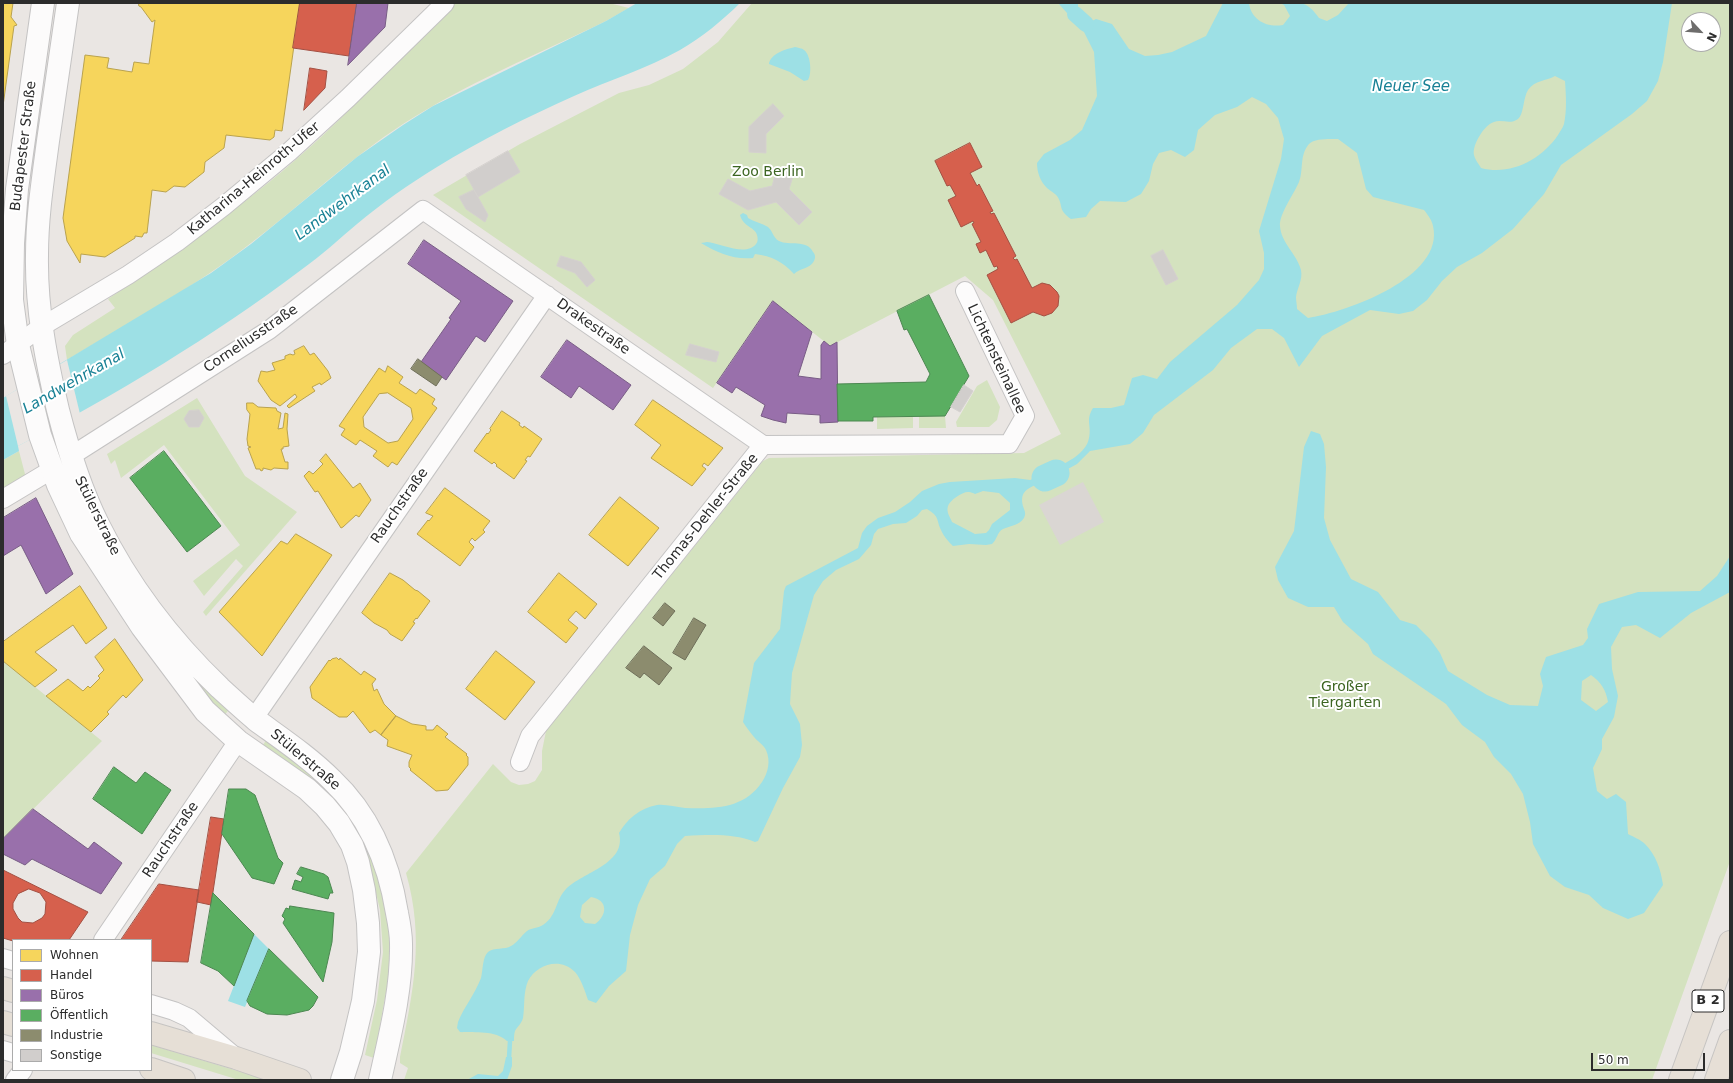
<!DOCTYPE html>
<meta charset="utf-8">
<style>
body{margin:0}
#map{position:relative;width:1733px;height:1083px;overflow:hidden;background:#eae6e3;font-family:"DejaVu Sans",sans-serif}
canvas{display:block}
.frame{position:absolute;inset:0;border:4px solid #2c2c2c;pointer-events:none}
.legend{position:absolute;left:12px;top:939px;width:140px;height:132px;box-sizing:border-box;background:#fff;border:1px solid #ababab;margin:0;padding:5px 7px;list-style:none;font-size:12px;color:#2c2c2c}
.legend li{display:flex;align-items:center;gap:8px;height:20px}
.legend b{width:20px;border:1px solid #ababab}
.north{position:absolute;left:1681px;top:12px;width:40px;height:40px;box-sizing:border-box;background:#fff;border:1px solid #ababab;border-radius:50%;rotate:116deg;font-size:11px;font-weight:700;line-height:16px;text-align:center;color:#2c2c2c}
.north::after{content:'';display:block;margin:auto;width:14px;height:18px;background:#6e6d6c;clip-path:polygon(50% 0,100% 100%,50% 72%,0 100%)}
.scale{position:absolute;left:1591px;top:1053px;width:114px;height:18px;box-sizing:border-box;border:2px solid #2c2c2c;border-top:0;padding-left:5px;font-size:12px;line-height:14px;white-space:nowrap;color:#2c2c2c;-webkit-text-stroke:3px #fff;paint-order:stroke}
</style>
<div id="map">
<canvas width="1733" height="1083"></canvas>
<div class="frame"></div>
<ul class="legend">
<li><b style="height:11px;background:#f6d55c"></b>Wohnen</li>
<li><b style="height:11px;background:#d6604d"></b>Handel</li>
<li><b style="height:11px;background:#9970ab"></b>Büros</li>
<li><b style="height:11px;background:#5aae61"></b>Öffentlich</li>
<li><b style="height:11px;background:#8c8c6e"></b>Industrie</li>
<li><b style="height:11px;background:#d1cecc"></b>Sonstige</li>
</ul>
<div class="north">N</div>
<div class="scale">50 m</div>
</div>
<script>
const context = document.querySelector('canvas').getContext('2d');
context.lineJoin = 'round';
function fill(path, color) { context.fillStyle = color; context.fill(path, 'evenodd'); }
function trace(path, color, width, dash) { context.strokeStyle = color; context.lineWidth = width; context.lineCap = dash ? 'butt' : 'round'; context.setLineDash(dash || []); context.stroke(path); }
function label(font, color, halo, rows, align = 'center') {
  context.font = font + ' "DejaVu Sans",sans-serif'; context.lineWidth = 4; context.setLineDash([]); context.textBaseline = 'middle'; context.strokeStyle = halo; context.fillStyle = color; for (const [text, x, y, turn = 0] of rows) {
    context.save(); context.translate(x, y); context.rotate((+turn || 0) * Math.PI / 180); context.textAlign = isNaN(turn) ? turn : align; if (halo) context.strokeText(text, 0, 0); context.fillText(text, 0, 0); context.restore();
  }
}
const green = new Path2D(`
 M455 3H609L629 8 606 21C538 54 467 83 403 124 349 159 302 204 251 243 194 288 129 323 67 360L65 346 73 335 115 308 108 299C183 248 254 199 320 138 367 95 409 46 455 3Z
 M752 3H1730V861L1652 1080H404L408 1068 400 1063V1057C413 992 425 939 406 873L493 764 511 782 519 785 528 784 535 781 542 770V751L546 731 763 461 769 458 1024 453 1061 434 993 300 965 276 830 346 773 301 713 388 433 195 520 144 619 93 649 85 683 69 718 42ZM1689 20H1713V44H1689Z
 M987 380 1000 407 997 420 989 427H957L956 422 977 386Z
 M197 398 245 476 297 512 206 616 203 612 243 566 236 559 204 596 193 581 240 545 164 445 121 478 115 460 111 464 107 454Z
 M913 416V428L877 429V417Z
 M919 416H945L946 428H919Z
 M19 451 26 478 3 492V460Z
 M156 631 230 708 224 716 202 697Z
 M3 661 102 741 3 839Z
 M267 739 317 779 350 816 379 871 391 933 389 976 374 1058 365 1055 377 1000 383 952 380 910 371 872 261 748Z
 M151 1045 268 1080H239L151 1053Z`);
const plaza = new Path2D(`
 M1083 482 1104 522 1060 545 1039 505Z`);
const water = new Path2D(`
 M637 3H740C722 21 702 37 680 50 646 69 609 80 574 96 527 117 481 140 437 167 409 184 382 203 357 224 339 239 321 256 301 270 212 337 117 394 18 446L19 451 3 460V398L211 273 251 244 357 157 403 125 433 106 606 21Z
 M1058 3H1078V11L1071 15 1067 13Z
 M1223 3H1249C1251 20 1267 28 1283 25L1290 16 1284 5 1280 3C1301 3 1306 0 1319 18L1327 21 1338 15 1349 3H1672L1663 62 1658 81 1647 101 1632 114 1561 165 1544 194 1513 229 1482 253 1457 267 1442 281 1427 300 1413 311 1399 314 1370 310 1322 336 1299 367 1284 338 1272 329H1257L1231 348 1213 370 1154 415 1143 433 1130 444 1090 451 1077 464 1057 475 1054 469C1067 462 1086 454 1089 438 1092 425 1085 421 1093 408H1111L1124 405 1132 378 1143 375 1157 379 1170 362 1237 305 1259 280 1264 269V253L1259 231 1281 159 1284 139 1278 118 1266 104 1252 97 1237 107 1215 115 1198 130 1194 150 1185 157 1171 150 1159 153 1153 164 1149 181 1141 194 1126 202 1100 201 1091 209 1086 217 1071 219C1057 209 1064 206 1057 196 1055 193 1050 191 1047 188 1040 181 1037 172 1037 163L1044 154 1070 140 1082 130 1097 96 1094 52 1082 28 1086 24 1096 19 1112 24 1129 49 1145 56 1158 55 1172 52 1206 36ZM1555 76 1565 81C1566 96 1567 110 1564 124 1563 128 1560 131 1558 135 1542 159 1511 176 1481 168 1479 164 1475 160 1474 155 1472 145 1484 125 1494 122 1502 119 1510 125 1518 119 1524 114 1523 98 1528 90 1535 80 1546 81 1555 76ZM1338 139 1357 153 1366 189 1373 197 1424 210C1427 214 1432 220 1433 226 1445 277 1347 312 1308 318L1297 309C1297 305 1296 301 1296 297 1297 288 1303 280 1301 270 1297 254 1281 243 1280 226 1279 214 1294 194 1299 182 1304 169 1299 156 1309 144 1315 138 1330 139 1338 139Z
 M795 47C798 48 802 48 804 50 811 55 812 74 808 80L804 81 790 72 769 64C770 54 786 49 795 47Z
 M743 213 747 215 748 218C754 222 762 223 768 227 773 231 773 238 779 241 789 246 807 239 813 252 815 254 816 257 814 261 810 269 800 268 794 274 783 262 772 256 755 254L753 258C734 260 718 253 701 243 704 243 705 242 707 242 720 243 746 257 756 244 758 242 758 238 757 235 755 227 743 227 740 215Z
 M1311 431 1320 434 1324 444 1326 467 1324 518 1330 540 1351 579 1378 592 1400 620 1416 625 1430 639 1440 653 1448 671 1487 695 1510 705 1538 706 1543 686 1540 674 1546 657 1583 645 1588 638 1587 629 1599 604 1638 592 1700 591 1717 576 1730 556V592L1691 613 1660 638 1636 625 1622 627 1611 647 1612 669 1618 696 1614 717 1602 739V749L1593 768 1597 791 1607 799 1616 794 1626 802 1628 834C1634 837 1641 840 1645 844 1656 855 1661 870 1663 885L1644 913 1628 919 1603 908 1589 895 1565 887 1550 876 1533 844 1530 822 1523 794 1511 774 1494 757 1485 742 1462 725 1446 704 1373 654 1368 644 1343 622 1334 607H1308L1288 598 1278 580 1275 567 1294 531 1304 447ZM1591 675C1601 682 1606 690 1608 702L1596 711 1581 700 1582 681Z
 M1043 475 1047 481C1031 487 1017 489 1024 509 1025 512 1026 514 1024 518 1020 525 1010 526 1003 529 997 532 997 540 992 544L986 545 969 544 953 546C948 541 944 537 941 530 936 519 940 517 927 509L922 510 917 516 906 523 893 524 878 529 874 534 871 545 859 559 836 570 823 581 814 595 792 673 791 688 790 704 800 724 802 745 800 757 783 788 758 841 755 842C733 833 708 835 685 836L677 844 665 866 650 879 638 905 630 935 626 971 609 986 596 1003 588 1000C585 991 581 979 575 972 560 957 537 964 528 981 523 993 525 1006 523 1018 522 1023 517 1027 515 1031 514 1034 514 1038 514 1041H507C495 1030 476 1033 460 1032L457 1028 458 1022C464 1007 475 994 481 978 483 971 482 958 488 952 494 947 505 950 511 946 517 943 521 936 527 931 531 928 537 928 541 926 557 918 555 900 566 889 583 872 627 864 619 833 627 819 640 808 657 805 666 804 675 807 685 808 714 809 744 809 762 782 768 773 771 761 766 750 764 745 757 741 754 737 750 732 746 727 743 722L754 663 780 629 784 591 786 586 858 548 862 533 867 526 878 518 895 512 910 502 922 491 939 484 950 482 1015 478 1030 480ZM983 491 999 493 1010 503V510L992 524 989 530 986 533 975 534 952 522C950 517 946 512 948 506 950 500 963 491 969 492 971 492 973 493 975 494ZM591 897C609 900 607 916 595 924L585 923 580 917 582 905Z
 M254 934 269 949 245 1007 228 1001Z
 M506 1057H512V1066L507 1080H467L478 1074 498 1076 503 1071Z`);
const pier = new Path2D(`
 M67 360 80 414 18 446 6 396Z`);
const homes = new Path2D(`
 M3 3H13L11 17 17 25 14 26 3 106Z
 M139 3H300L282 131 275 130 274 137 270 140 226 135 224 148 205 162 204 172 185 187 174 186 166 192 152 190 147 233H144L142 237 135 236V238L105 257 81 254 80 263 67 241 63 218 85 55 109 58 107 68 132 72 134 62 149 64 155 20 152 22 141 7 139 6Z
 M304 346 310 355 314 353 328 371 331 378 321 385 320 383 312 387 315 391 289 408 287 406 297 397 295 394 280 406 271 400 258 381 261 371 267 372 275 370 272 363 285 359V356L290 354 293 355 295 354 294 351Z
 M388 366 403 377 399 383 416 394 420 389 435 399 432 404 437 408 397 465 392 462 388 467 373 456 377 451 360 440 356 445 341 435 345 429 339 426 379 368 385 372ZM388 393 411 408 413 419 398 441 388 443 364 427 363 417 379 394Z
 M653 400 723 448 708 466 704 463 702 466 706 469 692 486 651 458 661 445 635 425Z
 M247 403H253L258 407 276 408 277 411 281 413 278 429 283 428 285 413 288 414 287 429 289 446 283 447V449H281L285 462H288V469L274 468 271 470 263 468V470L261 471 260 469H256L248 448 251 447 248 446 247 439 250 414 247 410Z
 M502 411 520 423 519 425 523 428 524 426 542 439 530 457 528 456 525 460 527 461 514 479 496 466 497 465 494 462 492 464 474 451 487 433 488 434 491 430 490 429Z
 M326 454 353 488 360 483 371 500 359 517 356 515 343 527 341 528 318 491 315 492 304 476 309 471 313 474 323 464 320 461Z
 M445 488 490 521 483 530 485 532 475 541 472 538 469 542 474 547 460 566 417 534 428 520 429 521 433 516 426 513Z
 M620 497 659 528 628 566 589 535Z
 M296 534 332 555 262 656 219 612 281 541 287 544Z
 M390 573 403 580 415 590 418 591 430 601 417 619 416 618 413 622 415 623 402 641 390 634 387 630 374 623 362 613Z
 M559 573 597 604 585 619 576 611 568 620 578 628 566 643 528 612Z
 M80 586 107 628 86 644 73 625 35 652 57 670 35 687 3 661V642Z
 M115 639 143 680 126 698 123 695 107 712 109 714 91 732 46 696 68 679 83 691 88 686 90 688 100 678 98 676 104 670 95 657Z
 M496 651 535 682 505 720 466 689Z
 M337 658 339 660 340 658 361 675 364 671 376 679 372 684 374 691 377 689 384 704 396 716 381 735 375 730 370 733 353 711 347 717H339L312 698 310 687 329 660 330 661 332 659Z
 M396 716 412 724 426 726V730H433L437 725 448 734 445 737 467 754 466 755 468 757V765L448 790 436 791 410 770 411 769 409 767V762L412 755 387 746 388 740 381 735Z`);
const shops = new Path2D(`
 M300 3H357L349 56 293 48Z
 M310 68 327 71 325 88 304 110Z
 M970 143 982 167 970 173 977 186 979 184 993 211 990 212 991 214 994 213 1016 256 1013 258 1015 260 1017 259 1032 288 1042 283 1050 285 1057 292 1059 296 1058 306 1052 313 1044 316 1033 312 1011 323 987 275 998 269 997 266 994 267 986 250 980 253 976 244 981 242 972 224 974 223 973 221 961 227 948 200 956 196 950 185 947 186 935 161Z
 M211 817 224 819 211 905 197 902Z
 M3 870 88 912 69 940H13V941L3 938ZM29 889 40 893 46 902 45 914 42 918 33 923 22 922 18 918 13 909V903L18 894Z
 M159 884 199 890 188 962 151 961V940H121Z`);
const offices = new Path2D(`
 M357 3H388L385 27 348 65Z
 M424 240 513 301 485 342 476 336 446 380 421 362 451 319 449 318 461 301 408 264Z
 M773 301 812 332 798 376 821 379V345L824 341 830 346 837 342 838 422 820 423V415L787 413 786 423 773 420 761 416 765 405 736 387 732 393 717 383Z
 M567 340 631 385 613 410 579 386 571 398 541 377Z
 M36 498 73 574 46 594 21 545 3 556V518Z
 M33 809 88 849 94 842 122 863 101 894 32 859 25 865 3 854V839Z`);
const public = new Path2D(`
 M929 295 969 376 945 416 873 417V421H838L837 384 926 382 930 374 907 329 904 330 897 311Z
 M164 451 221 526 187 552 130 478Z
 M114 767 136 783 145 772 171 790 142 834 93 799Z
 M229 789H246L255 795 278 858 283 863 274 884 252 878 222 834Z
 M301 867 324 874 328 877 333 893H330L328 899 292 889 295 880 301 882 303 877 297 874Z
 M213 893 254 934 234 986 218 971 201 963Z
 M290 906 334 913 332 942 323 982 283 923 285 919 282 916 286 908 289 909Z
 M269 949 318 997 313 1006 309 1010 287 1015 267 1014 250 1006 247 1001Z`);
const industry = new Path2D(`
 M418 359 442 377 436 386 411 369Z
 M665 603 675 611 663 626 653 618Z
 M694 618 706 625 685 660 673 653Z
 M644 646 672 668 659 685 644 673 640 678 626 668Z`);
const stream = new Path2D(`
 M509 1058 510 1041`);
const canal = new Path2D(`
 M1075 14 1086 24`);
const river = new Path2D(`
 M1045 478 1056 473`);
const building = new Path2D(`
 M773 104 784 116 766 134V153L749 152V127Z
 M508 151 520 172 478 197 466 175Z
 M777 168 794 173 789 189 812 212 799 225 776 202 748 210 719 194 728 179 750 191 772 186Z
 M474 190 488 215 485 222 466 209 459 197Z
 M1163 250 1178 279 1166 285 1151 256Z
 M561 256 581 262 595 280 587 287 575 273 557 266Z
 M690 344 719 352 716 362 686 355Z
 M964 385 973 391 960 412 951 407Z
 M199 410 204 418 199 427H189L184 419 189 411Z`);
const street = new Path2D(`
 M3 355 41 327 128 275 177 242 224 206 289 152 348 98 445 3
 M763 445 1009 444 1025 416 965 291
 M71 456 269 330 423 210 763 445
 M3 499 53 469
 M254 718 547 295
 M520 762 530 736 763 445
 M103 940 238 741
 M3 958 13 961
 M151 1004 174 1011 189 1018 234 1056
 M3 1050 13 1053
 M15 1080 23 1070`);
const secondary = new Path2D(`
 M43 3 17 189 13 243 12 300 18 345 40 435 58 485 81 534 142 627 205 711 238 741 307 789 325 806 339 823 352 845 358 862 364 890 368 923 369 952 363 1001 351 1052 342 1080
 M68 3C61 49 55 95 48 141 43 179 37 216 37 255 36 308 46 359 58 410 68 449 80 488 98 524 128 585 171 641 220 688 232 699 244 710 256 720 282 739 309 757 332 780 369 815 389 863 397 913 399 923 401 933 401 943 402 989 390 1035 380 1080`);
const primary = new Path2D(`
 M3 988 13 991
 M3 1022 13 1025
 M151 1033 236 1058 300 1080
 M151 1069 184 1080
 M1680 1080 1730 942
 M1716 1080 1730 1041`);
const shields = [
 [1708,1001,32]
];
const shieldNames = [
 ["B 2",1708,1001]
];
const streetNames = [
 ["Budapester Straße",24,146,-83],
 ["Katharina-Heinroth-Ufer",254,179,-40],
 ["Drakestraße",593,327,35],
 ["Corneliusstraße",251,339,-34],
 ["Lichtensteinallee",996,359,65],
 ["Rauchstraße",400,506,-55],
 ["Stülerstraße",97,516,64],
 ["Thomas-Dehler-Straße",706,517,-51],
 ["Stülerstraße",305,760,40],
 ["Rauchstraße",171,840,-56]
];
const parkNames = [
 ["Zoo Berlin",768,172],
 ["Großer",1345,687],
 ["Tiergarten",1345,703]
];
const waterNames = [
 ["Neuer See",1411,87],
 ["Landwehrkanal",343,203,-37],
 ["Landwehrkanal",74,382,-30]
];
fill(green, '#d4e2bf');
fill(plaza, '#dad6d3');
fill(water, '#9de0e5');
fill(pier, '#eae6e3');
fill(homes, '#f6d55c');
trace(homes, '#b9a24e', 1);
fill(shops, '#d6604d');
trace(shops, '#a35043', 1);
fill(offices, '#9970ab');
trace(offices, '#785c85', 1);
fill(public, '#5aae61');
trace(public, '#4c8751', 1);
fill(industry, '#8c8c6e');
trace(industry, '#6f6f5a', 1);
trace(stream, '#9de0e5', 4.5);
trace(canal, '#9de0e5', 16);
trace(river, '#9de0e5', 27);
fill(building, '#d1cecc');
trace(building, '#d5d1cf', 1);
trace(street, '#c4c3c3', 20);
trace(secondary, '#c4c3c3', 24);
trace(primary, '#c6c4c2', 24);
trace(street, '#fcfbfb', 18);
trace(secondary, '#fcfbfb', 22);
trace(primary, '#e6dfd6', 22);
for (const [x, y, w] of shields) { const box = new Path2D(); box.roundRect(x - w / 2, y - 11, w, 22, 3); context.fillStyle = '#fff'; context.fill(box); trace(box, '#2c2c2c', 1); }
label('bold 13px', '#2c2c2c', null, shieldNames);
label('14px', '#2c2c2c', '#fff', streetNames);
label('14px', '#3c6521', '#fff', parkNames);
label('italic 15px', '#188195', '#fff', waterNames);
</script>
